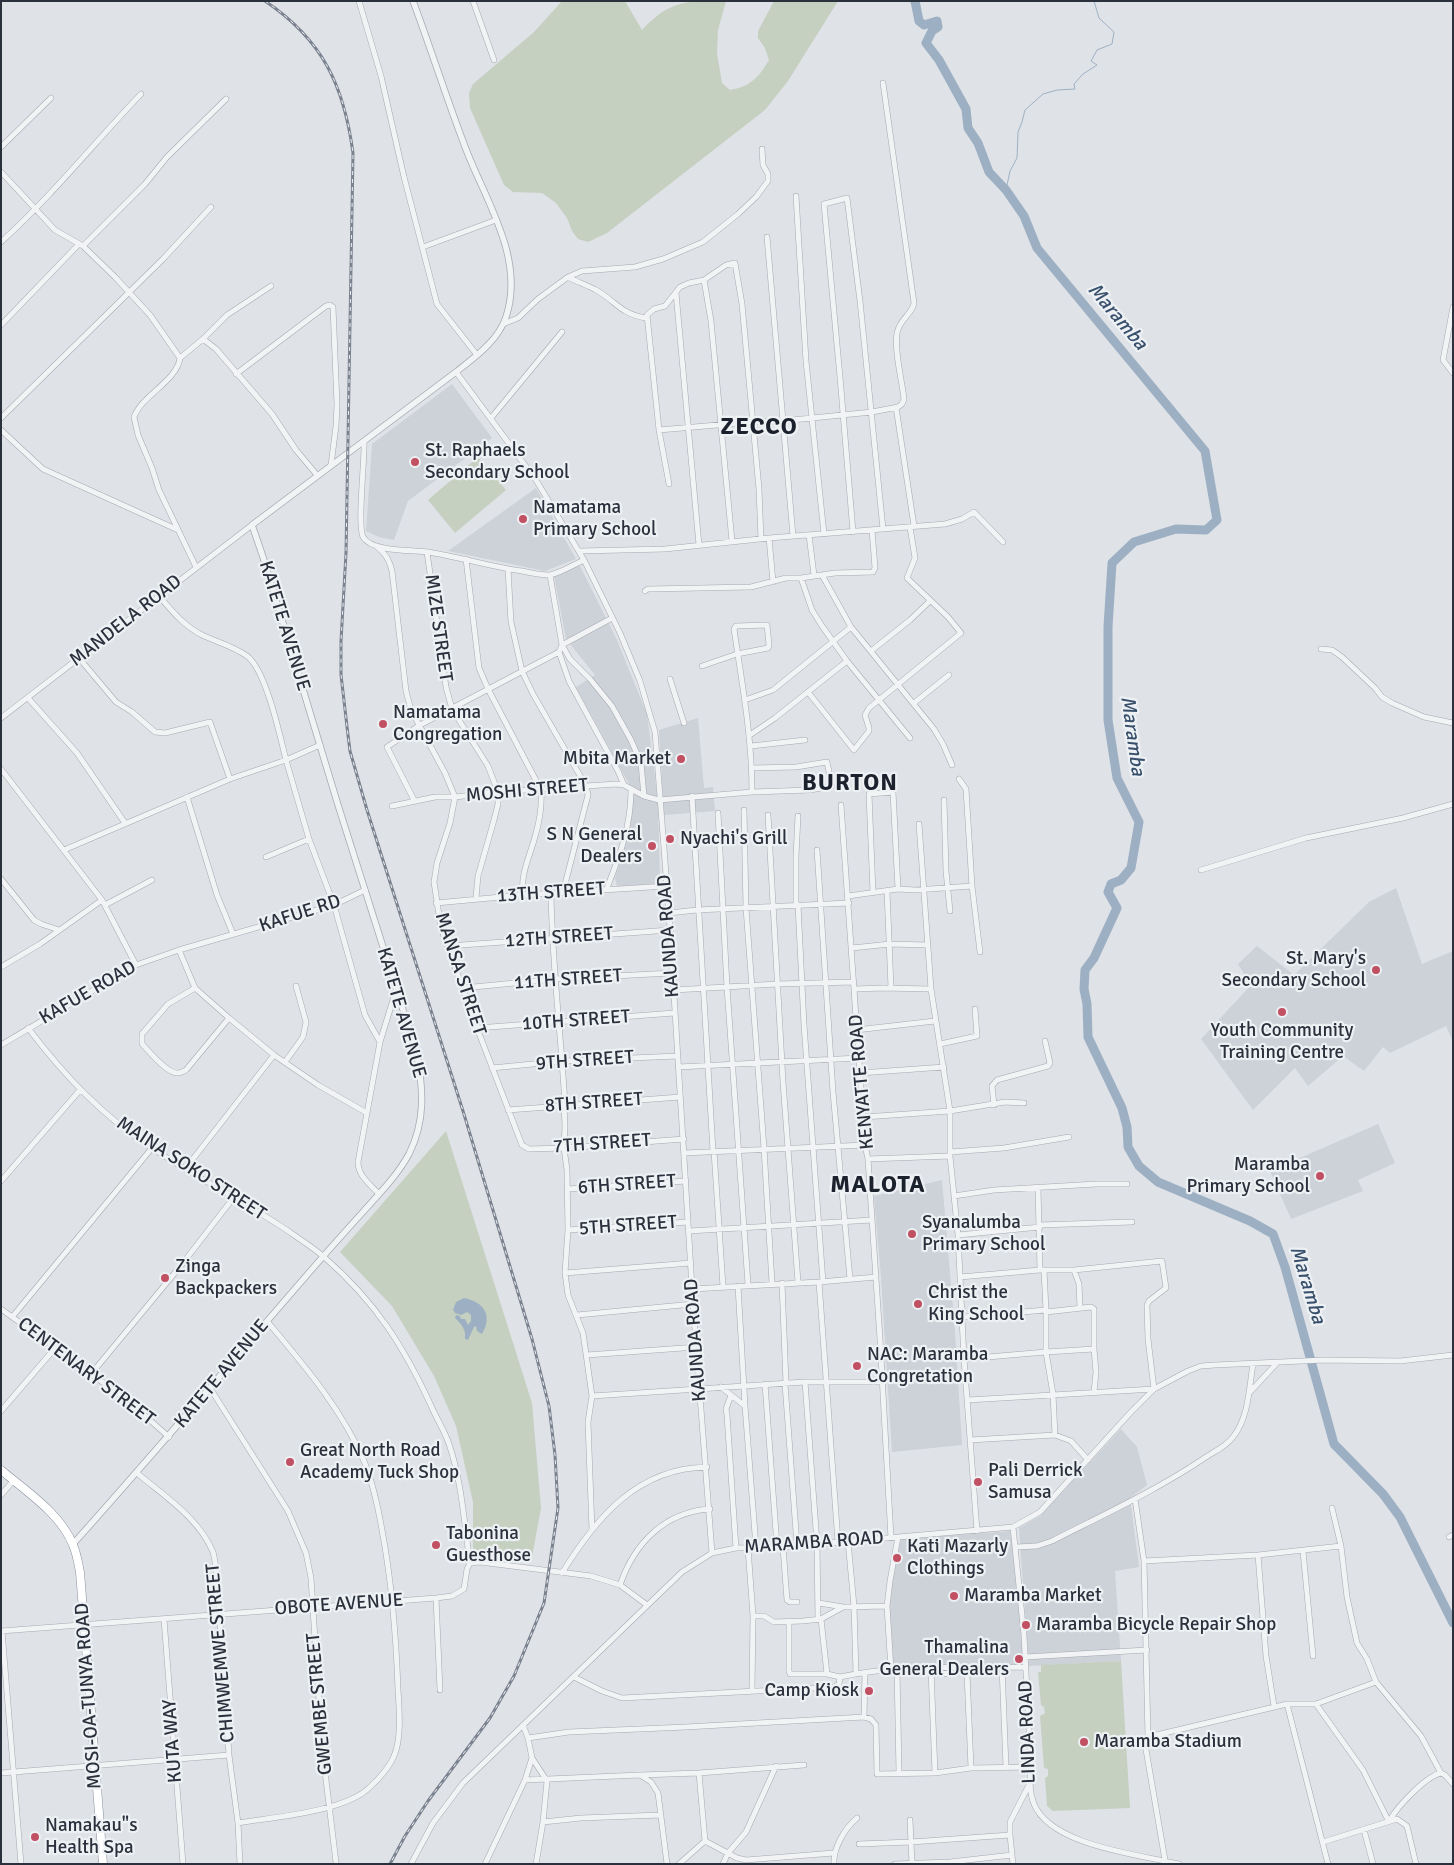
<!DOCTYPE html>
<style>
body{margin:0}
#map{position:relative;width:1454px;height:1865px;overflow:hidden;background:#dfe2e7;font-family:Signika,sans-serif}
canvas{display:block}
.frame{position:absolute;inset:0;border:2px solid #2a303c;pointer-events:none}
</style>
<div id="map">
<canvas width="1454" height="1865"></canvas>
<div class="frame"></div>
</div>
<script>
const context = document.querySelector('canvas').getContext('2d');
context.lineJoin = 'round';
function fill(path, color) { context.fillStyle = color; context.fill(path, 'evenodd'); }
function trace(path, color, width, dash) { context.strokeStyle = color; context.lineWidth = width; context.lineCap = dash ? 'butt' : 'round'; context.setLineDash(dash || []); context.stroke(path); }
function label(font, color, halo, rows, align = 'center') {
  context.font = font + ' Signika,sans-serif'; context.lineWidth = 4.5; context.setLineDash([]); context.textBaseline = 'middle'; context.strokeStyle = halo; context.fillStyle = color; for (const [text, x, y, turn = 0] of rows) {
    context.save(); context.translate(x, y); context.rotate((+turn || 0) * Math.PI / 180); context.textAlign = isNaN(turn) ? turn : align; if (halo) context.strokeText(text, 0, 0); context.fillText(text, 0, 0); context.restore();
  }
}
const built = new Path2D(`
 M452 384 492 438 408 501 394 540 379 537 366 531 372 444Z
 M536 488 576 559 545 571 448 551Z
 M579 564 617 640 647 714 658 802 660 884 617 886 615 878 628 836 634 793 576 687 595 675 566 639 554 576Z
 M698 718 704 788 713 787 715 811 664 815 659 730Z
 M1396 888 1422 964 1453 951V1041L1446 1026 1390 1053 1383 1047 1364 1071 1343 1056 1308 1086 1295 1068 1253 1110 1201 1039 1251 985 1238 964 1257 946 1294 975 1369 902Z
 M1378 1124 1395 1163 1358 1180 1363 1191 1291 1219 1270 1171Z
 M942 1180 955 1331 962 1445 892 1452 881 1277 874 1196Z
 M1121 1429 1137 1447 1147 1485 1130 1498 1139 1567 1115 1571 1121 1661 1029 1666 1019 1528 1040 1516Z
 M1012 1531 1024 1666 888 1669 891 1581 901 1539Z`);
const green = new Path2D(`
 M562 1H625L642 30C670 0 686 1 726 1L718 30 717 53 722 83 730 90C750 87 759 77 769 60L765 48 758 38V31L774 1H838L788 81 765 110 607 233 588 242 578 239 572 231 567 218 556 203 542 193 513 192 504 185 470 108 469 93 473 84 534 32Z
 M478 457 506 490 455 533 428 500Z
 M446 1131 532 1403 541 1508 532 1557 473 1551V1502L456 1426 434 1376 392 1306 340 1252Z
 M1121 1661 1130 1808 1053 1811 1047 1806 1045 1778 1048 1776V1769L1044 1768 1040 1716 1045 1713 1044 1707 1041 1705 1038 1672H1041V1665Z`);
const water = new Path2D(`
 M464 1298C484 1302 493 1315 482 1334L477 1331 476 1326 474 1327 468 1340 465 1339C466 1329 462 1325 455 1318L456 1315 460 1316 461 1319H465L468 1325 471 1321V1315L467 1312 461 1315 455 1313 453 1310 456 1302Z`);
const stream = new Path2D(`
 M1006 190 1010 171 1017 158 1018 132 1022 122 1025 110 1043 94 1057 90 1075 89 1074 84 1083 74 1097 65 1091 61 1097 50 1112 44 1114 32 1099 18 1094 1`);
const river = new Path2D(`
 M915 1 919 21 924 25 937 21 938 27 932 31 926 43 939 60 966 109 968 128 978 143 989 172 1006 190 1024 216 1037 248 1205 451 1217 520 1206 530 1176 529 1134 542 1112 563 1108 627V720L1117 778 1139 822 1131 868 1121 880 1111 884 1108 892 1117 908 1094 958 1085 970 1084 989 1087 1004 1088 1037 1122 1108 1127 1127 1128 1147 1139 1166 1158 1182 1250 1221 1273 1234 1285 1267 1334 1444 1383 1494 1400 1517 1453 1623`);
const minor = new Path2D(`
 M359 1 381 76 404 177 437 304 477 355
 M473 1 494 60
 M1 147 51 98
 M1 172 55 230 83 246 115 277 150 315 180 358C177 381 142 395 134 417L138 435 152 468 159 490 196 567
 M796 196 806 361 824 534
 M767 237 793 536
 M1 242C52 196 94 143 141 94
 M83 246 145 184 167 157 226 99
 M423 247 496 220
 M568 277C577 282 587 285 596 290 616 301 620 314 646 318
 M704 280 711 321 732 541
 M676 293 699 545
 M1453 307 1443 360 1453 373
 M503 324 518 318 538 299 568 277 582 271 635 267 663 259 703 242 738 214 756 197 768 181V174L763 165 762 149
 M1 325 79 244
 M203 339 216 349 272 414 296 450 317 475
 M180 358 203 339 227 315 271 286
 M456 372 536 480 584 560 620 633 640 681 655 732 669 913 693 1304 712 1553
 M236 374 326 306 330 305 333 307 337 404 336 426 331 465
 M896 407 914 526
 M1 418 163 259 211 207
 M491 418 562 332
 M1 430 43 469 178 530
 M659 430 752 422 782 421 872 412 898 407 902 404 904 399C902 380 894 351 897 333 900 318 912 315 914 303L883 83
 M364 441C365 460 357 525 363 537 372 552 412 550 428 552 460 557 491 567 522 571 531 573 541 575 549 575 558 574 575 564 584 560
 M669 484 659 430 647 315 654 309 665 306 680 287 689 283 704 280 726 265 735 263 742 304 759 489 761 539
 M853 532 840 377 824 204 847 198 860 301 883 529
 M809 535 814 575
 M769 538 773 582
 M376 546C385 553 389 559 392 571L406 691 411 710 445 773 455 797 450 823 437 863 434 882 441 928 477 1028 522 1145 529 1149 564 1148 684 1139
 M580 551 665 549 769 538 945 524 962 519 974 512 1003 542
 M427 552 446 687 452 709 488 766 498 792V804L494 820 478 876 476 898
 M466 559 479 668 488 689 541 790C542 805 540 819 536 833 531 854 520 873 523 895
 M508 569 511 622 522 671 533 694 586 786 588 795 563 892
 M550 575 562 645 570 659 590 679 612 706 631 740 641 763 644 796
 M822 575 851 627 934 729 943 744 952 765
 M801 578 812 610 822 626 847 661 910 738
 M645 591 648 589 751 587 786 578H801L835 573 873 572 875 568 872 530
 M159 596C172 611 184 626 202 635 217 642 233 646 247 656 266 670 280 736 286 760L320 745
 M1321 649 1332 650 1342 657 1375 688 1382 697 1392 703 1424 717 1453 723
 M871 651 910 620 930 601
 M559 652 569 681 618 771 624 785
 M79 658 116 702 132 712 155 732 165 733 210 722 230 779
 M670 679 684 723
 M808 692 854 750 869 731V728L865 715 869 708 961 633 948 617 907 578 915 558 910 527
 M28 698 77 753 125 823
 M745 700 773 690 851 627
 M914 703 949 675
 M1 718 252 525
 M750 735 775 718 847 661
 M751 746 805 740
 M752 768 796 767 827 762 832 786 810 790 752 792
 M1 769 102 900 136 965
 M959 779 966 789 972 886 980 952
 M692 796 713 1151
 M187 797 217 895 233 934
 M414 800 387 747 420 725 559 652 562 645 612 618
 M944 800 946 871 950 911
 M841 805 865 1145 868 1159 880 1339 891 1538
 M392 806 435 797H455L498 792 616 784 624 785 644 796 659 800 752 792C752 737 742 683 734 629L736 626 767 625 769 645 768 648 737 654 702 666
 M744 810 746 908 764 1148 772 1283
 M718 813 727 987 748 1284
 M768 815 783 1082 798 1282
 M919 824 931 989 950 1111V1156L958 1235 964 1359 977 1531
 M64 850 230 779 286 760 309 839 334 905 365 1015 380 1042
 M817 850 833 1092 850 1279
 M266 857 309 839
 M1201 870 1306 838 1403 818 1453 804
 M1 879 34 920 41 924 59 930
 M607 888C620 855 631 826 631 790
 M887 891 891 988
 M551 893C552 964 561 1034 565 1105
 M873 893 869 794 893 792 898 889
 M848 896 898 889 915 890 972 886
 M436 903 523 895 667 886
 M105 905 152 880
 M796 905V856L798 816
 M798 905 804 1025 823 1282
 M669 913 697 910 849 903
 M448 946 670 930
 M852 948 890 944 927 945
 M179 950 195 988 229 1018 274 1055 318 1085 367 1113
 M1 967 40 944 102 900
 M195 988 168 1004 142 1034V1044C149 1051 167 1074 178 1073 179 1073 185 1071 186 1070L229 1018
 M463 988 556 979 672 973
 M855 989 883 988 931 989
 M674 990 777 984 854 982
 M28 1028C64 1075 102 1116 152 1148 198 1179 248 1203 294 1235 304 1242 315 1249 324 1257 376 1302 405 1348 433 1410 438 1421 445 1432 449 1444 462 1482 464 1523 470 1563
 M477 1028 674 1013
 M856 1030 935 1021
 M940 1044 977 1036 975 1009
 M1 1045 136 965 179 950 334 905 365 890
 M285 1062 303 1037 306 1022 296 986
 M678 1067 859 1058
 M492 1068 563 1061 677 1056
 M860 1073 944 1067
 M564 1105 565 1126 564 1148 567 1170 568 1230 565 1273 568 1295 583 1333 592 1396 588 1422 592 1530
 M994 1105 992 1086 997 1080 1048 1066 1050 1063 1045 1041
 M508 1110 680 1097
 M864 1117 950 1111 1005 1102 1024 1103
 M714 1151 723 1287
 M950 1152 1004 1148 1069 1137
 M684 1153 865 1145
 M868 1159 950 1156
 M186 1168 274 1055
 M1 1181 80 1090
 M1038 1188 1040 1270
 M568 1189 686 1181
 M379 1194C370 1184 358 1176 358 1162L380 1042 396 990
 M954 1196 994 1190 1096 1184H1127
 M1039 1225 1132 1222
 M568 1230 688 1222
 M689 1231 872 1220
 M958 1235 1040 1227
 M1044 1270 1046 1310
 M565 1273 691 1263
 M960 1277 1040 1270H1074L1079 1284 1080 1308
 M819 1282 838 1542
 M782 1283 786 1383
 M738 1286 745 1406 756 1547
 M692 1289 819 1282 876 1277
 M1 1309 126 1399 169 1437
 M1046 1312 1091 1307 1094 1309V1349L1096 1372 1094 1392
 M577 1315 693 1304
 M13 1316 152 1148
 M963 1317 1046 1310V1352L964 1359
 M587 1355 697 1347
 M92 1373 183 1263 234 1197
 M805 1382 817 1543 818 1619
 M765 1384 777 1546
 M785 1384 797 1545
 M721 1387 745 1406
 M210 1388 288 1511 306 1553 311 1578 322 1747 336 1862
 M1250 1392 1277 1363
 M731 1395 726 1409 727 1415 736 1548
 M592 1396 805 1382H882
 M968 1400 1154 1389 1148 1339 1147 1305 1149 1301 1166 1288 1162 1261 1074 1270
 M1 1411 56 1347
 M1055 1435 1053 1394 1046 1352 1094 1349
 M970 1440 1055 1435 1071 1441 1088 1460
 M137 1473C164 1496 199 1518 213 1552 215 1559 216 1568 217 1576L229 1755 238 1823 240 1864
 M1 1495 13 1481
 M1135 1499 1144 1561 1148 1737 1145 1744 1165 1860
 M1332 1508 1341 1546 1347 1597 1357 1643 1367 1659 1376 1682 1421 1736 1441 1773 1445 1775 1453 1784
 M1013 1527 1024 1635 1031 1767C1030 1780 1029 1792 1034 1804 1051 1846 1141 1855 1179 1864
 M1449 1537 1453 1535
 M848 1541 854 1606 856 1674
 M783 1547 787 1600 790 1602H797
 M1016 1547 1037 1546 1052 1541C1103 1515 1155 1491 1203 1459 1213 1452 1226 1447 1233 1437 1249 1417 1249 1388 1253 1364
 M748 1548 753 1616 752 1690
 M1303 1551 1313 1656
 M1258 1555 1266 1656 1274 1706
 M1144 1561 1258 1555 1341 1546
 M562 1573C596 1518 637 1468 707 1467
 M620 1585C634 1544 664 1512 710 1509
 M436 1598 440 1690
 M819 1603 843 1607 887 1606
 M753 1616H764L774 1622 803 1621 821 1619 843 1607
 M164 1619 183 1864
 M821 1619 827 1674
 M1 1631 436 1598 452 1596 464 1589 467 1569 470 1563 480 1562 591 1576 620 1585 647 1605
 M2 1631 21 1864
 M1025 1657 1147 1650
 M1002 1667 1006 1767
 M931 1669 935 1773
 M891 1670 887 1606 890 1581 898 1537
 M897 1670 899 1773
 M967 1673 971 1768
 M931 1674 993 1672
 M574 1677 602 1691 622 1698 835 1687 839 1684 840 1677 827 1674H790L789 1671V1622
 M840 1677C897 1664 967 1668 1026 1667
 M1287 1704H1316L1376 1682
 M1316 1704 1363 1770 1388 1820
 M864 1717 865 1673
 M523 1725 528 1738 532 1758 547 1781 543 1822 536 1864
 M1148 1737 1287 1704 1328 1864
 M528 1738 569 1732 686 1727 864 1717 871 1719 876 1725 877 1774 935 1773 971 1768 1031 1767
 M1 1773 229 1755
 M699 1773 705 1841 737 1858 746 1860 834 1853
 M640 1775 699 1773 804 1765
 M525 1780 640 1775 651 1782 658 1793 667 1864
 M910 1820 912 1864
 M1390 1820C1397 1807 1426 1776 1441 1773
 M543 1822 581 1818 660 1815
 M238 1823C273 1817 347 1812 371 1786 379 1779 390 1766 394 1756 402 1738 399 1708 398 1689 396 1635 392 1583 382 1530 378 1507 373 1483 364 1461 342 1409 303 1364 267 1321
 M1364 1830 1373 1864
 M1323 1842 1397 1819 1407 1826 1416 1864
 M859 1844 911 1842 1010 1835
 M1012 1855 1013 1864
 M411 1864 433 1823 463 1783 682 1572 712 1553 736 1548 783 1547 1013 1527 1040 1512 1050 1501 1131 1412 1154 1389 1188 1371 1201 1366 1215 1365 1324 1360 1400 1361 1453 1355
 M485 1864 525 1780 532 1758
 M679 1864 705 1841
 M723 1864 728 1853 746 1832 776 1766
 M834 1864C833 1848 845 1828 857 1818
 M895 1864 950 1862 1012 1855 1010 1835V1822L1029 1785`);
const tertiary = new Path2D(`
 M73 1544C152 1456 229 1365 307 1275 325 1254 343 1234 362 1213 379 1194 397 1176 409 1154 426 1120 423 1089 417 1054L338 805 263 557 252 525 456 372C475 357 498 341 506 317 526 257 483 197 464 144 446 97 431 49 413 1`);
const trunk = new Path2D(`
 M1 1470C26 1491 61 1514 73 1545 77 1554 78 1563 80 1572L103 1864`);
const rail = new Path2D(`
 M265 1C323 40 344 86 353 153L346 553 341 641V675L348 735 350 751 367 810 463 1111 532 1339 549 1406 555 1455 558 1508 544 1603 514 1676 490 1718 428 1801 405 1836 390 1864`);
const markers = [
 [415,462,5,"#c05062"],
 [523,519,5,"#c05062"],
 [383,724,5,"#c05062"],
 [681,759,5,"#c05062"],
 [670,839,5,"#c05062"],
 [652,846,5,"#c05062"],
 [1376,970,5,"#c05062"],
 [1282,1012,5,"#c05062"],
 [1320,1176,5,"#c05062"],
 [912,1234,5,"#c05062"],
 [165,1278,5,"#c05062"],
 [918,1304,5,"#c05062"],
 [857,1366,5,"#c05062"],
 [290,1462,5,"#c05062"],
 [978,1482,5,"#c05062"],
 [436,1545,5,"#c05062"],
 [897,1558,5,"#c05062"],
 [954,1596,5,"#c05062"],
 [1026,1625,5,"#c05062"],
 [1019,1659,5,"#c05062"],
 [869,1691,5,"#c05062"],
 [1084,1742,5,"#c05062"],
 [35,1837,5,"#c05062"]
];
const poiNames = [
 ["St. Raphaels",425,451],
 ["Secondary School",425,473],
 ["Namatama",533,508],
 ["Primary School",533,530],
 ["Namatama",393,713],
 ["Congregation",393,735],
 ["Mbita Market",671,759,"right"],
 ["S N General",642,835,"right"],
 ["Dealers",642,857,"right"],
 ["Nyachi's Grill",680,839],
 ["St. Mary's",1366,959,"right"],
 ["Secondary School",1366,981,"right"],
 ["Youth Community",1282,1031,"center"],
 ["Training Centre",1282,1053,"center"],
 ["Maramba",1310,1165,"right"],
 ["Primary School",1310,1187,"right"],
 ["Syanalumba",922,1223],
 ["Primary School",922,1245],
 ["Zinga",175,1267],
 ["Backpackers",175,1289],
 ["Christ the",928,1293],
 ["King School",928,1315],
 ["NAC: Maramba",867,1355],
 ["Congretation",867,1377],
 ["Great North Road",300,1451],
 ["Academy Tuck Shop",300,1473],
 ["Pali Derrick",988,1471],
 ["Samusa",988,1493],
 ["Tabonina",446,1534],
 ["Guesthose",446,1556],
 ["Kati Mazarly",907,1547],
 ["Clothings",907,1569],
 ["Maramba Market",964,1596],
 ["Maramba Bicycle Repair Shop",1036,1625],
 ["Thamalina",1009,1648,"right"],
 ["General Dealers",1009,1670,"right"],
 ["Camp Kiosk",859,1691,"right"],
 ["Maramba Stadium",1094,1742],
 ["Namakau\"s",45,1826],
 ["Health Spa",45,1848]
];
const streetNames = [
 ["MANDELA ROAD",126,621,-38],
 ["KATETE AVENUE",284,626,73],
 ["MIZE STREET",438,628,82],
 ["MOSHI STREET",527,791,-5],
 ["13TH STREET",551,893,-4],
 ["KAFUE RD",300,914,-18],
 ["KAUNDA ROAD",669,936,-94],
 ["12TH STREET",559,938,-4],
 ["MANSA STREET",460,974,72],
 ["11TH STREET",568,980,-4],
 ["KAFUE ROAD",88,993,-30],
 ["KATETE AVENUE",401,1013,74],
 ["10TH STREET",576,1021,-4],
 ["9TH STREET",585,1061,-4],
 ["KENYATTE ROAD",862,1082,-95],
 ["8TH STREET",594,1103,-4],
 ["7TH STREET",602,1144,-4],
 ["MAINA SOKO STREET",191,1169,33],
 ["6TH STREET",627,1185,-4],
 ["5TH STREET",628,1226,-4],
 ["KAUNDA ROAD",696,1340,-94],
 ["CENTENARY STREET",86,1372,37],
 ["KATETE AVENUE",222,1374,-50],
 ["MARAMBA ROAD",814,1543,-4],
 ["OBOTE AVENUE",339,1605,-4],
 ["CHIMWEMWE STREET",221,1653,-95],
 ["MOSI-OA-TUNYA ROAD",89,1696,-94],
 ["GWEMBE STREET",320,1704,-95],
 ["LINDA ROAD",1028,1732,-92],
 ["KUTA WAY",173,1741,-94]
];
const waterNames = [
 ["Maramba",1117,317,50],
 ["Maramba",1132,736,82],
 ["Maramba",1307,1285,73]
];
const districtNames = [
 ["ZECCO",759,428],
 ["BURTON",850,784],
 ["MALOTA",878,1186]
];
fill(built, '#cdd1d8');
fill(green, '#c5d0c1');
fill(water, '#9db0c3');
trace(stream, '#9db0c3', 1);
trace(river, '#9db0c3', 9);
trace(minor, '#a5a9b0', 6);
trace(tertiary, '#a5a9b0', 7);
trace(trunk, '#88909c', 9);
trace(minor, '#f1f3f5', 5);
trace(tertiary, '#f1f3f5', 5.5);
trace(trunk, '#fff', 8);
trace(rail, '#7a828f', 3);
trace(rail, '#eef1f4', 1, [4]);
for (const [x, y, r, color] of markers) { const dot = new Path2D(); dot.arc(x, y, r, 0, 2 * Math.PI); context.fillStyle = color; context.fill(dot); trace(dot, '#eef1f4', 2); }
label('19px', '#2a303c', '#eef1f4', poiNames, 'left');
label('19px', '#2a303c', '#eef1f4', streetNames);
label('italic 20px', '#38506c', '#eef1f4', waterNames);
context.letterSpacing = '1px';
label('bold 24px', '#1c222d', '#eef1f4', districtNames);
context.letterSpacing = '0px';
</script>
